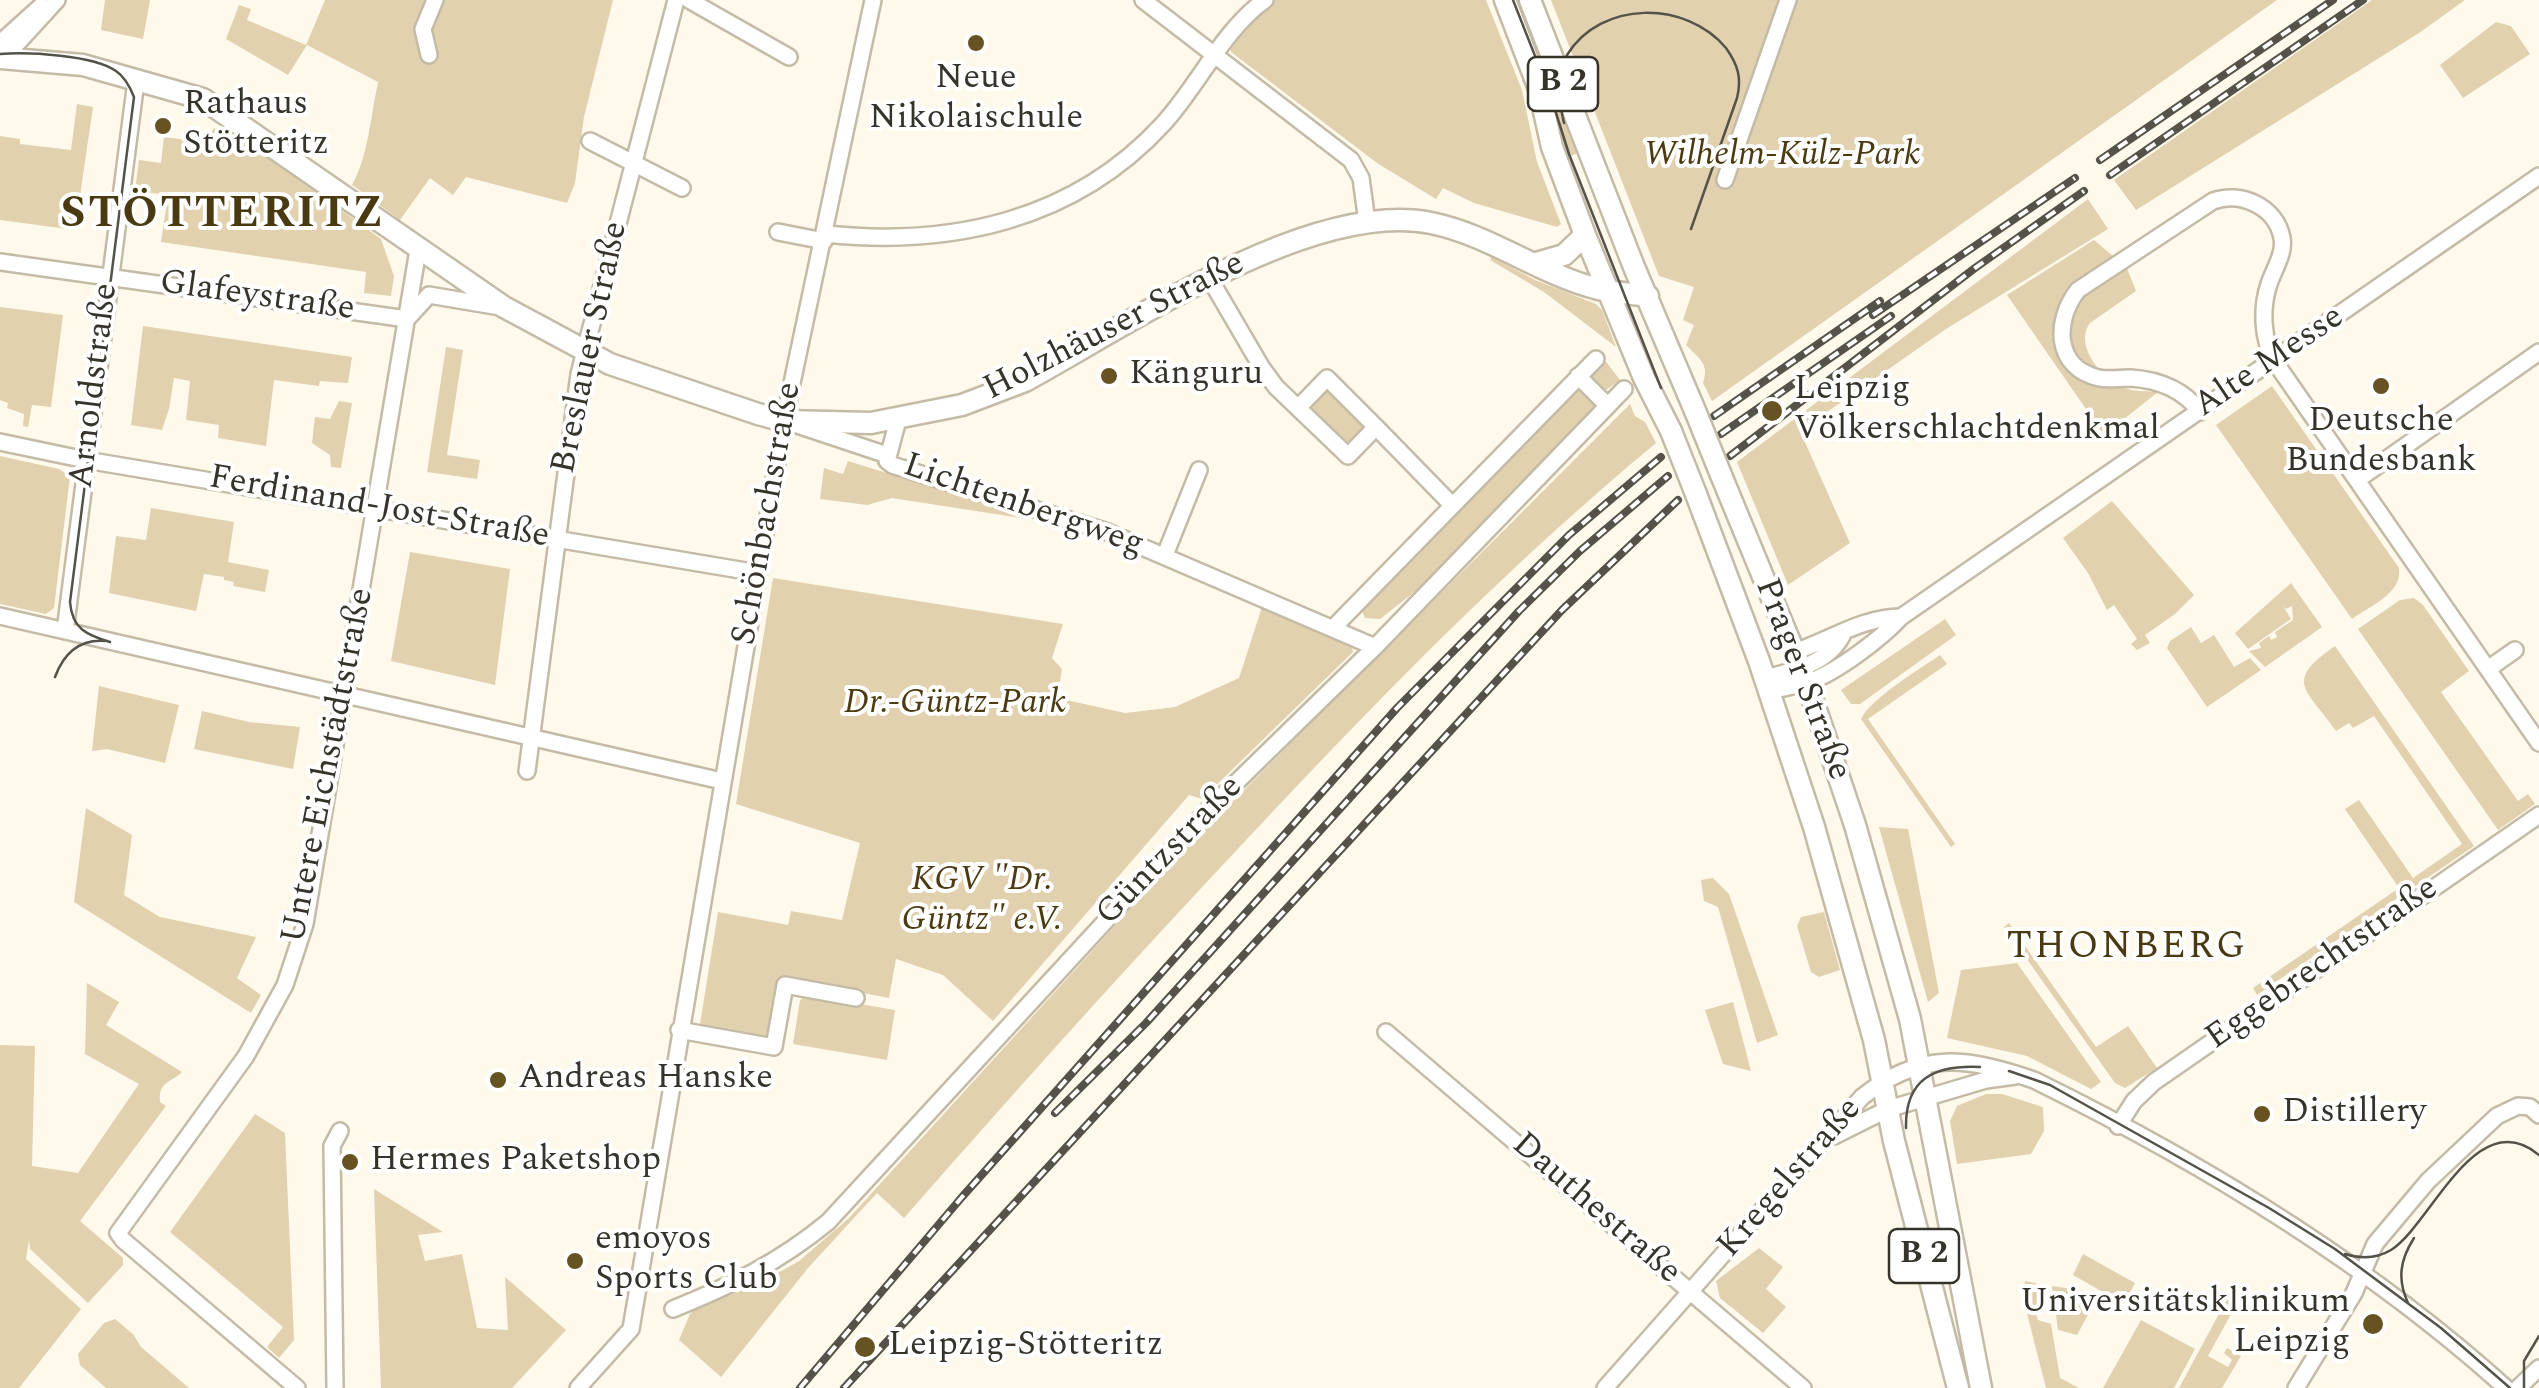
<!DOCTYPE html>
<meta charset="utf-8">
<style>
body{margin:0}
canvas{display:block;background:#fff9ec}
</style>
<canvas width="2539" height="1388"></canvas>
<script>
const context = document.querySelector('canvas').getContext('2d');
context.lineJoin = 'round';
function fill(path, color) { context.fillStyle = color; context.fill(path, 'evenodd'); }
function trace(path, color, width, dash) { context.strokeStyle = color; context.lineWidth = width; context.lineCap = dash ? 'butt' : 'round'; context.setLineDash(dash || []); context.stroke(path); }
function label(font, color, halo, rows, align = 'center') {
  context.font = font + ' Spectral,serif'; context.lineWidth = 8; context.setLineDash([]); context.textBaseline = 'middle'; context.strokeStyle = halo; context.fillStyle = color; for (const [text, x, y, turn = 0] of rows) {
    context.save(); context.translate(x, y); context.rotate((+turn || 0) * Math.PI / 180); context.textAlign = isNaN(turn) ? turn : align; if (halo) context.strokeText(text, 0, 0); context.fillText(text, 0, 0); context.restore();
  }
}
const green = new Path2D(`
 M105 0H150L143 39 101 30Z
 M325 0H613L584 117 575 183 567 203 466 177 453 195 430 178 400 220 352 185C368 157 371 115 378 82L307 45 288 75 226 39 239 5 251 9 247 20 306 45Z
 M1270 0H1486L1522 90 1537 162 1561 224 1557 227 1474 203 1443 188 1436 199 1377 163 1231 52 1230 44Z
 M1511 0H1523L1583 151 1563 159Z
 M1551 0H2277L1712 401 1703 383C1710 363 1698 358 1686 345L1694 325 1683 320 1694 287 1659 276Z
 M2372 0H2465L2419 33 2136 210 2114 180Z
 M2496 22 2511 26 2530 54 2463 98 2440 65Z
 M77 104 93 107 75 230 0 220V136L20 139V144L71 150Z
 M214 128 252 145 381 239 394 276 391 296 364 293 366 272 161 242 168 195 135 191 139 160 161 163 164 137 180 139 199 151Z
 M2088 199 2108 229 1946 329 1800 431 1850 543 1788 585 1737 462Z
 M2094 240 2127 268 2136 291 2090 323C2073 346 2103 380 2125 388 2134 392 2148 391 2158 392L2104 435 2007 295Z
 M1492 257 1535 280 1596 304 1602 310 1616 347 1544 292 1490 260Z
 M0 307 63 315 51 407 32 405 28 427 23 426 24 414 7 408 8 403 0 400Z
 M143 326 352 357 348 383 320 381 319 386 274 380 266 446 218 438 219 425 186 420 190 381 174 378 169 409 162 430 131 425Z
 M446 347 463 350 447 455 480 460 477 479 427 472Z
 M1604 359 1620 380 1605 391 1593 409 1417 590 1380 619 1365 618 1360 606Z
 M1327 383 1371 427 1348 451 1304 407Z
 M2272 386 2399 568C2403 593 2370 606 2352 619L2216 425Z
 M339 401 352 403 341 468 331 467 330 455 312 443 315 417 330 419Z
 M1630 404 1635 416 1645 422 1656 443C1510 564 1379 698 1249 837 1131 962 1017 1089 904 1218L877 1193 808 1268 721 1377 679 1340 690 1314 697 1308 758 1284 799 1261 849 1218 1184 850Z
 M0 456 59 469 70 476 54 608 46 614 0 604Z
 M848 461 1022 515 1021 518 892 498 867 505 820 499 824 468 843 474Z
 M2112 501 2194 595 2175 614 2145 635 2150 643 2137 650 2131 644 2137 639 2114 605 2107 610 2088 573 2063 538Z
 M151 508 234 522 228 562 269 570 265 592 233 586 234 582 224 580V577L204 574 196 611 109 593 116 536 146 540Z
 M410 552 510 569 495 685 391 661Z
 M773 578 1063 624 1052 658 1062 669 1057 698 1125 713 1175 707 1239 678 1263 604 1351 643 1353 652 1202 799 1189 795 993 1021 943 975 896 959 889 998 780 977 769 1043 699 1030 718 912 788 925 791 911 842 920 860 843 736 804Z
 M2291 583 2322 627 2265 667 2249 651 2261 648 2259 643 2269 636 2271 640 2277 637 2275 632 2293 620 2292 606 2286 609 2283 606 2291 619 2248 649 2235 633Z
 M2414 598 2423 605 2469 671 2441 692 2518 801 2528 794 2535 804 2498 830 2358 629 2400 600Z
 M1945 619 1956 635 1860 704H1851L1841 690Z
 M2191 627 2201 643 2214 635 2234 667 2250 658 2261 670 2207 707 2167 648 2170 641Z
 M2335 646 2474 846 2257 995 2253 988 2399 888 2345 809 2359 800 2413 878 2462 844 2374 716 2353 728 2349 723 2336 731C2306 688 2283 682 2335 646Z
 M1940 655 1947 664 1868 719 1955 844 1951 847 1861 719C1870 699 1921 668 1940 655Z
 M99 686 179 705 165 763 107 749 92 751Z
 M202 711 249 722 300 727 293 769 194 749Z
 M86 808 132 835 124 895 160 917 256 937 237 978 261 995 251 1013 74 902Z
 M1879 827 1908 829 1939 993 1928 1002Z
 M1713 878 1729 894 1778 1035 1757 1043 1718 907 1704 901 1701 880Z
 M1824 912 1840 970 1819 977 1811 972 1797 926 1801 917Z
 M2009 923 2096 1047 2128 1026 2157 1068 2125 1088 2115 1083 2004 927Z
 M2017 963 2101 1082 2091 1089 2027 1056 1947 1038 1961 970Z
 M87 983 119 1002 106 1025 182 1072C171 1083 158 1081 160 1102L166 1106 80 1221 123 1258V1265L88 1303 30 1249 29 1240 26 1259 81 1309 19 1388H0V1045L35 1046 32 1166 78 1173 139 1084 85 1054Z
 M808 995 895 1010 887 1060 793 1044 800 1000Z
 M1733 1002 1751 1071 1723 1064 1705 1010Z
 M1986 1094H2002L2043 1107 2044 1131 2031 1154 1957 1164 1950 1121 1957 1106Z
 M255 1114 285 1133 294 1340 279 1358 267 1347 283 1327 170 1232Z
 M374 1189 443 1232 418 1235 425 1261 462 1254 477 1328 508 1330 505 1277 566 1330 512 1388H381Z
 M1759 1248 1783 1267 1766 1289 1786 1307 1763 1333 1720 1298 1716 1281Z
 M2083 1254 2135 1283 2124 1304 2073 1275Z
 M2025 1281 2044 1285 2047 1302 2036 1305 2034 1308 2038 1320 2051 1324 2060 1378 2079 1388H2046L2023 1298Z
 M2052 1286 2066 1288 2089 1313 2077 1335 2058 1330Z
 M2227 1299 2236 1305 2208 1356 2228 1367 2232 1360 2224 1353 2227 1348 2241 1356 2222 1388H2179Z
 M115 1319 133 1334 141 1347 189 1388H106L80 1365 78 1354 104 1323Z
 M2141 1320 2195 1349 2174 1388H2103Z`);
const minor = new Path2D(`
 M689 0 789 57
 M1143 0 1351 160 1361 178 1367 222
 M0 43 41 6
 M429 55 423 29 435 0
 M4 58 57 0
 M590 141 682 188
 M1725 180 1788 0
 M778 232 824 241
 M826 234C951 247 1074 221 1163 124 1198 86 1222 31 1265 0
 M0 262 407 319 429 295 500 307
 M1210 279 1262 368 1276 387 1348 456 1376 427 1452 505
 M1578 376 1608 406
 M1298 408 1327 378 1376 427
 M2200 412C2184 390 2159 380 2131 378 2120 378 2109 380 2099 378 2054 368 2054 320 2078 290L2213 201C2240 191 2276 206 2282 238 2285 253 2274 269 2269 284 2261 308 2262 339 2275 362L2539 743
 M898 420 887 461 892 465 1105 531 1375 647
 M797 425 887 455
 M0 442 86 460 758 573
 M2357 480 2539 352
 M1165 555 1199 470
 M0 616 722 781
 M1333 628 1596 359
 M65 631 136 81
 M1794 652C1830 640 1863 617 1901 617
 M2488 669 2515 650
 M1765 678C1794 671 1828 663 1842 636
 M1769 691C1782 688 1796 686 1809 682 1837 672 1882 638 1901 617L2539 176
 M527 771 579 374 676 0
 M679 1030 774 1047 785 985 856 998
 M1386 1032 1803 1388
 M2118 1126 2134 1101 2154 1082 2539 815
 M1834 1136 1888 1109 1986 1080 2015 1076
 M673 1309C732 1285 778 1263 828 1222L1207 811 1375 647 1624 389
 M297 1388 123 1240 118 1233 246 1056 285 985 305 924 418 250
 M335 1388 332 1146 340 1131
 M578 1388 631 1329 784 421 873 0
 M1605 1388 1862 1097C1921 1050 1966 1057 2034 1080 2203 1163 2366 1262 2506 1388
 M2296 1388 2354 1293 2375 1244 2428 1181 2497 1116 2518 1106 2530 1107 2539 1115
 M2518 1388 2539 1368`);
const major = new Path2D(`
 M1505 0 1539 89 1552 147 1585 235 1644 378 1671 431
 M1530 0 1634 267 1696 413
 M0 58 83 65 203 99 504 307 610 364 758 414 784 421 871 423 962 405 1025 381C1128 325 1312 199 1431 223 1490 235 1538 273 1595 288 1611 293 1630 293 1648 296
 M1536 263 1564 255 1585 235
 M1721 475 1807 683 1855 825 1910 1019 1981 1388
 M1696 494 1759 661 1814 827 1874 1040 1894 1141 1958 1388`);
const tram = new Path2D(`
 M1513 0 1550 94 1569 154 1661 388
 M0 54C29 52 93 55 116 71 125 77 130 87 134 97L70 602C72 629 87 635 110 642
 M1564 123C1559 102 1556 76 1567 55 1601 0 1686 0 1726 48 1738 65 1742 78 1737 98L1691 229
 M55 677C64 653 79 639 105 641
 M2009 1071 2050 1085 2269 1208 2335 1249 2441 1328 2510 1388
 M1906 1128C1905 1078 1935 1065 1980 1067
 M2345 1254C2361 1259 2376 1259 2391 1250 2431 1225 2476 1102 2539 1155
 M2408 1303C2397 1279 2400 1260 2414 1238
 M2524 1388V1361L2539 1336`);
const rail = new Path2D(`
 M2100 160 2333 0
 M2110 175 2363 0
 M1873 315 2075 178
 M1714 416 1880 301
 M1721 434 1891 316
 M1730 456 1975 268 2084 191
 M1055 1113 1146 1023 1519 611 1580 551 1668 476
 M800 1388 962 1197 1397 708 1569 535 1661 457
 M844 1388 1562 610 1678 500`);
const majorBridge = new Path2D(`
 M1696 413 1721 475
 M1671 431 1696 494`);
const markers = [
 [976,43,10,"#675322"],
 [163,126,10,"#675322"],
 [1109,376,10,"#675322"],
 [2381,386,10,"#675322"],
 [1772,411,12,"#675322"],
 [498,1080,10,"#675322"],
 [2262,1114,10,"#675322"],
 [350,1162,10,"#675322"],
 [575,1261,10,"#675322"],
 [2373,1324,12,"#675322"],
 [865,1347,12,"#675322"]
];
const shields = [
 [1563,84,70],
 [1924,1256,70]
];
const shieldNames = [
 ["B 2",1563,84],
 ["B 2",1924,1256]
];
const poiNames = [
 ["Neue",976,80,"center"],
 ["Nikolaischule",976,120,"center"],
 ["Rathaus",183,106],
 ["Stötteritz",183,146],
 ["Känguru",1129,376],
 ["Leipzig",1794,391],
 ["Völkerschlachtdenkmal",1794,431],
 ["Deutsche",2381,423,"center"],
 ["Bundesbank",2381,463,"center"],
 ["Andreas Hanske",518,1080],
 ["Distillery",2282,1114],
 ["Hermes Paketshop",370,1162],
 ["emoyos",595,1241],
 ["Sports Club",595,1281],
 ["Universitätsklinikum",2350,1304,"right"],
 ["Leipzig",2350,1344,"right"],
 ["Leipzig-Stötteritz",888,1347]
];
const parkNames = [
 ["Wilhelm-Külz-Park",1782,157],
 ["Dr.-Güntz-Park",955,705],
 ["KGV \"Dr.",982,882],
 ["Güntz\" e.V.",982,922]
];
const streetNames = [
 ["Glafeystraße",257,298,8],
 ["Holzhäuser Straße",1115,328,-27],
 ["Breslauer Straße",592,348,-78],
 ["Alte Messe",2270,363,-34],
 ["Arnoldstraße",96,386,-83],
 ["Lichtenbergweg",1023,507,19],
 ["Ferdinand-Jost-Straße",379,509,10],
 ["Schönbachstraße",769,514,-80],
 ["Prager Straße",1801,680,69],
 ["Untere Eichstädtstraße",330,766,-79],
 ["Güntzstraße",1171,852,-46],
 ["Eggebrechtstraße",2323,965,-35],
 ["Kregelstraße",1791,1179,-49],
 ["Dauthestraße",1595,1210,41]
];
const neighbourhoodNames = [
 ["THONBERG",2127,950]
];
const districtNames = [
 ["STÖTTERITZ",223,217]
];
fill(green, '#e1d1af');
trace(minor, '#c4bba6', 20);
trace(major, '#c4bba6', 25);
trace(minor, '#fff', 15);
trace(major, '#fff', 20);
trace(tram, '#555249', 2.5);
trace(rail, '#555249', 8);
trace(rail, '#fff', 4, [11]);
trace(majorBridge, '#c4bba6', 25, []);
trace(majorBridge, '#fff', 20);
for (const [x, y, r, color] of markers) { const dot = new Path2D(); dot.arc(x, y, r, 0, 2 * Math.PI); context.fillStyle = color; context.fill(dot); trace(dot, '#fff', 4); }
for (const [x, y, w] of shields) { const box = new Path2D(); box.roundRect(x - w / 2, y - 27, w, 54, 8); context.fillStyle = '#fff'; context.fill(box); trace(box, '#36332b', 2.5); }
label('bold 32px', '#36332b', null, shieldNames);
label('35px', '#36332b', '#fff', poiNames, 'left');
label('italic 35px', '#4c3b11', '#fff', parkNames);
label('35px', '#36332b', '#fff', streetNames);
context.letterSpacing = '2.5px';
label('38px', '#4a3a12', '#fff', neighbourhoodNames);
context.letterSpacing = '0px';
context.letterSpacing = '2.5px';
label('bold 45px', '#4a3a12', '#fff', districtNames);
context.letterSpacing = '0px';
</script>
